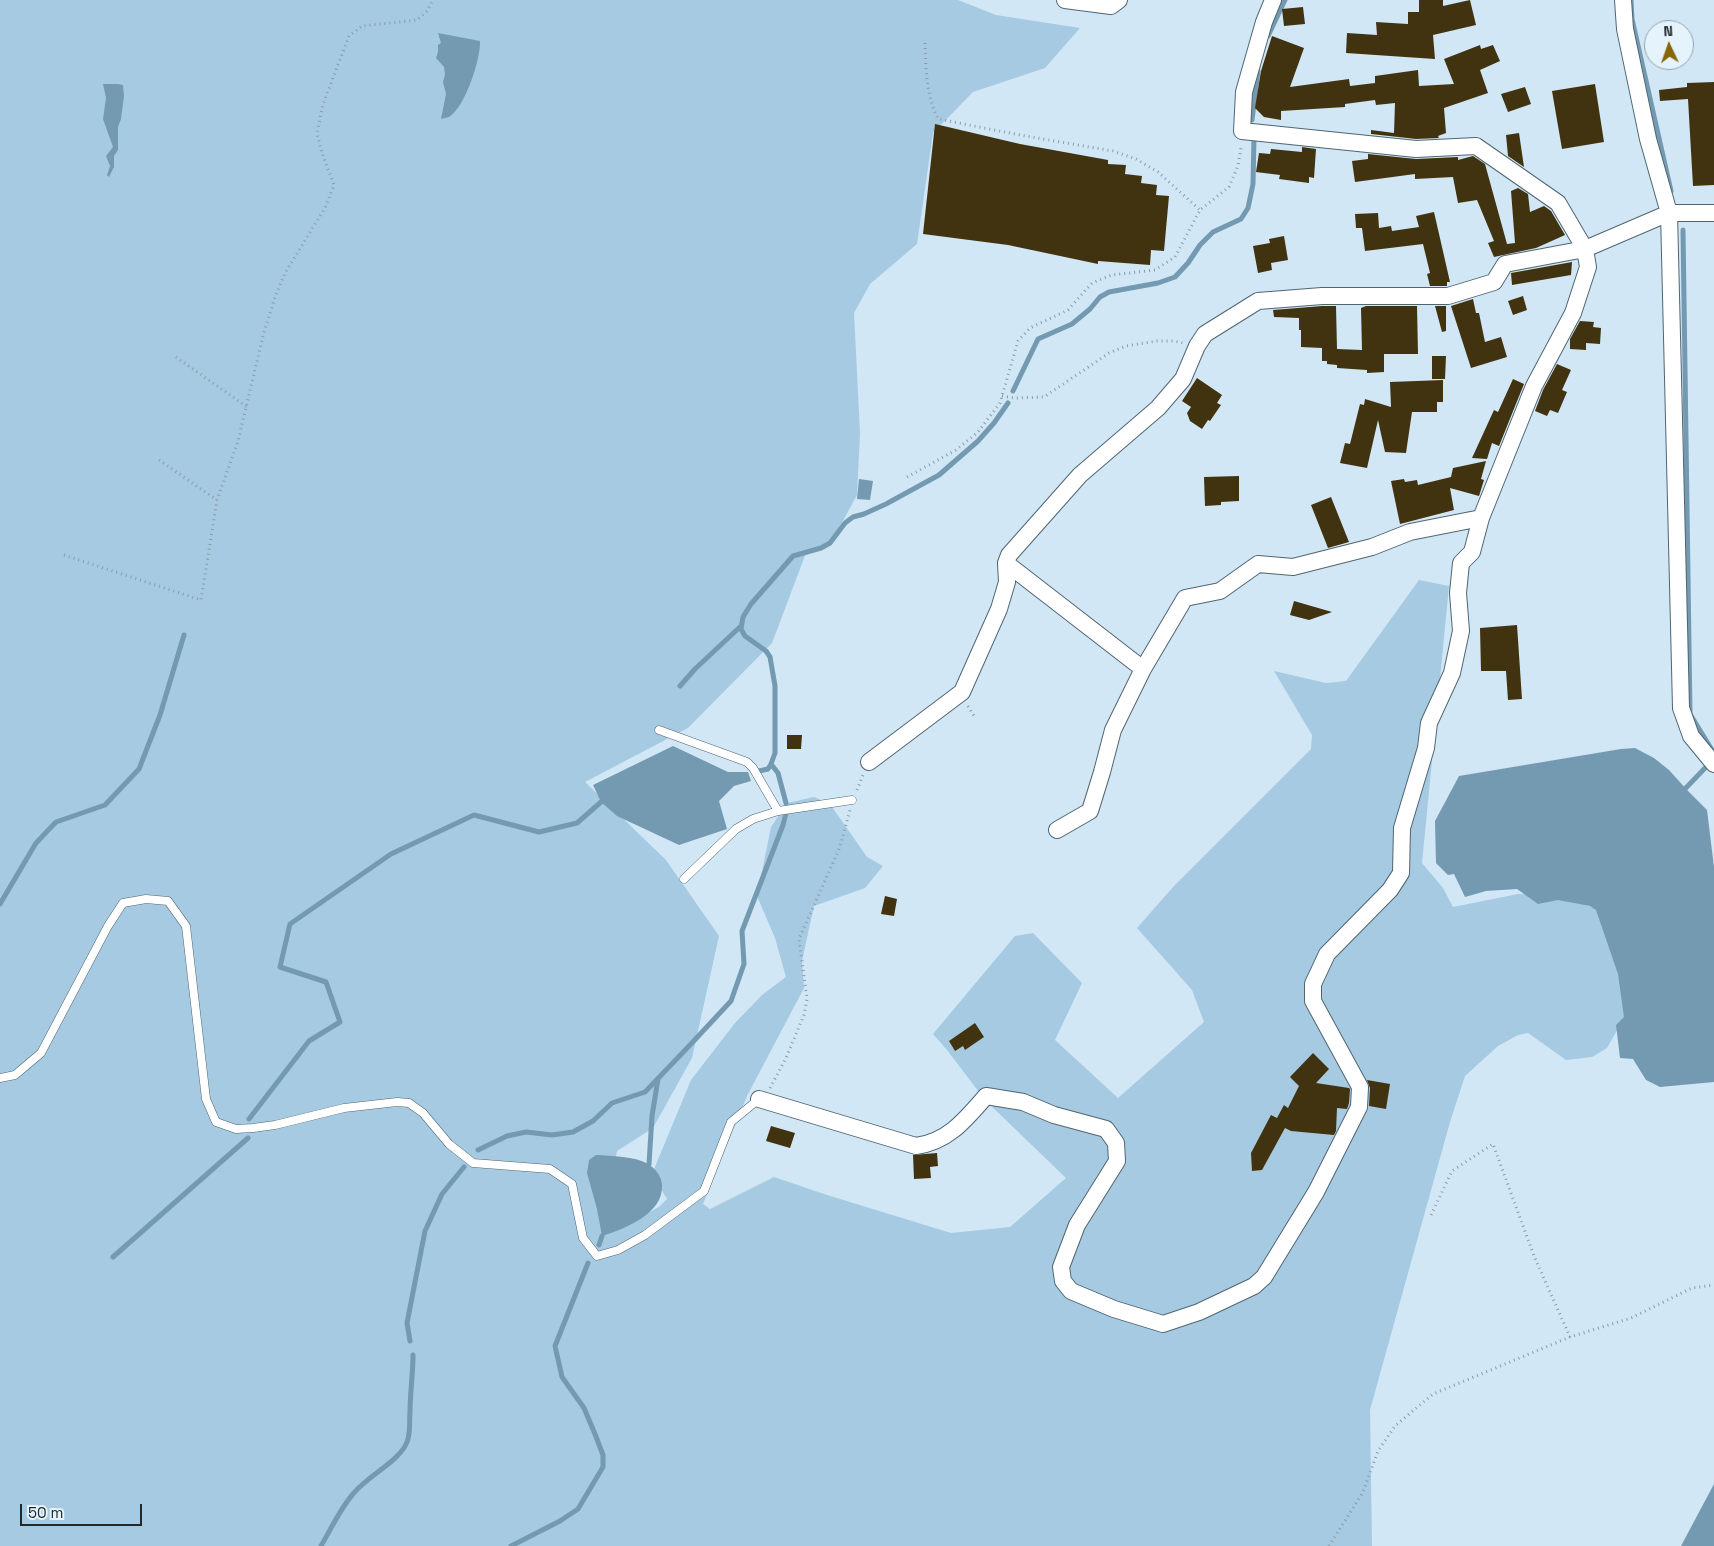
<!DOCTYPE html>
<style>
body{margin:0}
#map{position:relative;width:1714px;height:1546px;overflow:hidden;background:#d1e7f6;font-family:"Space Grotesk",sans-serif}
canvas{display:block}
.north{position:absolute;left:1644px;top:20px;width:50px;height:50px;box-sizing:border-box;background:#e5f3fc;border:1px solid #96a2aa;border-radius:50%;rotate:357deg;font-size:14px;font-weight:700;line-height:20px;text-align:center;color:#20292e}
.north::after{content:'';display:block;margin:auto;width:18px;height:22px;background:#876501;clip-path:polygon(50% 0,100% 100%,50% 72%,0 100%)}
.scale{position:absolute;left:20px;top:1504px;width:122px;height:22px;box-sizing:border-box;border:2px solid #20292e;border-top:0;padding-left:6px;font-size:15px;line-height:18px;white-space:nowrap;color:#20292e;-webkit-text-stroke:4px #e5f3fc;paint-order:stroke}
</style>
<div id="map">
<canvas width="1714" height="1546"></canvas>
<div class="north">N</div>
<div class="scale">50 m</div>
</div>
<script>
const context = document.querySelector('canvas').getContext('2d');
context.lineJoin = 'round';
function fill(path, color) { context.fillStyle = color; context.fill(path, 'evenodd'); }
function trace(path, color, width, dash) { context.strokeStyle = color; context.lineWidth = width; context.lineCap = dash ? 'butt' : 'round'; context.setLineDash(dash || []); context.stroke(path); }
const green = new Path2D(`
 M0 0H958L996 15 1080 28 1045 68 973 92 933 133 917 244 870 284 854 313 860 433 857 495 832 541 806 553 772 643 688 728 585 782 666 860 719 936 692 1058 653 1128 617 1151 611 1182 634 1220 659 1207 667 1199 652 1174 691 1080 735 1023 762 995 786 977 775 938 757 896 771 827 787 803 814 797 830 804 867 857 883 866 865 888 814 906 802 961 804 988 747 1096 703 1204 710 1209 774 1177 827 1195 951 1233 1010 1227 1066 1178 985 1100 947 1050 933 1034 1015 936 1033 933 1082 983 1055 1040 1118 1098 1204 1022 1192 990 1137 928 1174 886 1311 749 1312 735 1274 671 1326 683 1346 681 1419 580 1449 586 1422 863 1443 888 1453 907 1518 894 1546 895 1597 908 1620 976 1625 1016 1607 1048 1592 1057 1566 1060 1528 1033 1518 1035 1498 1046 1465 1076 1450 1122 1370 1410 1372 1546H0Z`);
const water = new Path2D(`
 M438 33 480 41C481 58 465 108 449 117 446 118 444 118 441 119L446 94 443 82 445 75 444 67 436 58 438 52V45L441 43Z
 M103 84H118L123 85 124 96 121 119 118 127V150L114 156V167L109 177 107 175 110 166 106 156 113 147 103 119 106 98Z
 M859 479 873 481 870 500 857 499Z
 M673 746 728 772H748L751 781 734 786 719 801 727 829 679 845 617 816 601 802 593 785Z
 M1635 748 1654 758 1669 770 1688 791 1707 810 1714 867V1082L1660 1087 1646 1080 1633 1059 1620 1058 1616 1025 1624 1017 1618 974 1596 910 1590 906 1558 900 1538 904 1517 889 1486 891 1465 897 1454 874 1448 875 1436 863 1435 821 1459 776 1621 749Z
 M596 1155C612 1156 634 1156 648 1164 656 1169 662 1177 662 1186 663 1214 624 1229 602 1236L597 1209 587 1173 589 1160Z
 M1714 1484V1546H1681Z`);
const stream = new Path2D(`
 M1631 0 1632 19 1671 191
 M1268 36 1285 0
 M1252 120 1258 71
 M1683 230 1690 714 1712 750
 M1013 391 1038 339 1072 324 1090 309 1100 297 1109 292 1158 283 1175 277 1188 263 1200 245 1213 232 1241 219 1248 208 1253 184 1254 137
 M680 686 695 669 741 626
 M771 764 778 773 786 803
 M759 771 768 769 771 764 775 753V686L770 657 766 651 745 636 741 629 743 617 751 604 793 556 821 548 830 543 845 523 853 517 864 514 886 504 939 475 978 441 994 423 1008 403
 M1682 792 1706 767
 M0 904 36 843 56 822 105 805 139 769 160 715 184 635
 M249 1119 309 1041 340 1022 326 982 280 967 290 924 391 854 474 815 539 832 577 823 601 802
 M478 1150 507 1136 526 1132 552 1135 573 1132 593 1121 612 1103 645 1092 690 1045 731 1001 744 964 742 931 783 825 786 813
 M649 1164 652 1116 658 1079
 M599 1245 602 1236
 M113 1257 248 1138
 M410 1341 407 1323 425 1231 442 1194 464 1167
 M321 1546C331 1529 340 1509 353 1494 367 1476 400 1461 407 1442 411 1432 409 1422 410 1412 410 1393 413 1374 413 1355
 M511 1546 560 1521 578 1509 603 1467V1455L595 1434 584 1408 562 1377 555 1346 588 1263`);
const building = new Path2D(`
 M1419 0H1443V6L1470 0 1476 25 1433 35 1435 59 1346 53 1347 33 1377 35 1376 22 1408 24V12H1419Z
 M1303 7 1305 24 1284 26 1282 9Z
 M1272 36 1304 48 1290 87 1349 79 1350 86 1375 83V76L1418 70 1419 86 1454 84 1444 59 1480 45 1481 49 1493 45 1500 61 1480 70 1488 93 1444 108 1446 133 1438 136 1439 138 1416 139 1371 134V130L1394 133 1395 103 1376 105 1375 100 1345 104V107L1281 111V120L1264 117 1255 108 1261 71Z
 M1714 82V185L1693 186 1688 99 1660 101 1659 90 1687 87V83Z
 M1595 84 1604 142 1562 149 1552 91Z
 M1525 87 1531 104 1508 112 1501 94Z
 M935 124 1020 144 1108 160V164L1126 165 1125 174 1142 176 1141 183 1157 185 1156 195 1169 196 1164 251 1151 250 1150 265 1098 261V264L1008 245 923 234Z
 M1519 133 1524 167 1508 156 1506 135Z
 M1302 147 1316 149 1314 178 1309 177V183L1279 179 1280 175 1256 172 1259 153 1270 154 1271 149 1302 152Z
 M1368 154 1416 159 1458 157V160L1473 156 1485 164 1507 244 1515 243 1511 191 1518 188 1528 194 1530 212 1544 206 1551 211 1565 235 1536 248 1494 257 1488 243 1494 241 1477 200 1458 203 1453 177 1415 179V174L1355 182 1352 161 1368 159Z
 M1434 212 1450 282H1447V286H1430L1427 274 1430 273 1423 244 1365 251 1362 228H1356L1355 214 1378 213 1379 228 1391 226 1392 231 1419 227 1416 216Z
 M1284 236 1288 260 1271 263 1272 270 1258 273 1253 246 1270 243 1269 239Z
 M1572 262 1571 275 1512 285 1511 273Z
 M1523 296 1527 310 1513 315 1508 301Z
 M1473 299 1476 313H1479L1485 342 1501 337 1507 357 1471 368 1451 306Z
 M1322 306H1336L1337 349 1362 350 1361 308 1366 306H1417L1418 354H1384V372L1367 373V370L1337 368V365L1327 364V361H1322V348L1301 347V330H1299V318L1274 317 1273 310Z
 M1435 306H1446V331L1442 332Z
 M1580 321 1594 322 1593 327 1601 328 1600 344 1586 343V350L1570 349V339Z
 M1432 356H1446L1445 379H1432Z
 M1557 364 1571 370 1562 390 1567 392 1558 413 1550 410 1547 416 1535 411 1543 390Z
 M1197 378 1222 395 1217 403 1221 405 1210 421 1208 420 1202 429 1190 421 1187 413 1191 407 1182 401Z
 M1513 379 1524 384 1499 446 1492 443 1487 459 1472 458 1494 410 1498 412Z
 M1443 380V402H1437V412H1412L1406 453 1385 452 1378 420 1367 468 1340 463 1345 443 1350 444 1360 404 1364 405 1365 399 1391 407 1390 382Z
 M1486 461 1481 479 1484 480 1479 496 1450 488 1454 510 1400 524 1391 481 1404 479 1405 482 1417 480 1418 485 1451 477 1453 468Z
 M1239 476V501L1221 502V505L1205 506 1204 477Z
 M1331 497 1349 542 1328 548 1311 505Z
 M1294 601 1332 612 1309 620 1290 615Z
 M1517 625 1522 699 1508 700 1506 671H1481L1480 628Z
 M787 735H802L801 749H787Z
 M885 896 897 899 894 916 881 914Z
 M975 1023 984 1037 965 1050 963 1046 955 1051 949 1041Z
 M1313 1053 1329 1069 1316 1083 1349 1088 1350 1089 1349 1103 1347 1109 1337 1108 1336 1131 1334 1135 1291 1131 1285 1128 1262 1170 1252 1171 1251 1153 1271 1115 1277 1118 1284 1105 1288 1108 1299 1086 1290 1077Z
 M1367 1080 1390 1084 1386 1109 1369 1106 1370 1088Z
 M771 1126 795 1133 790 1148 766 1141Z
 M937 1153 938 1166 930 1167 931 1178 914 1179 913 1155Z`);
const path = new Path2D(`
 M925 43C926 70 926 95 938 119L1020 135 1113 151 1136 159 1158 172 1200 210
 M176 357 247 407
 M1002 396 1015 398 1044 397 1109 353 1126 346 1157 341H1174L1183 343
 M159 460 217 500
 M907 477 956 450 978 432 1000 403 1018 341 1030 328 1068 310 1092 283 1112 275 1155 270 1175 257 1200 210 1229 187 1238 166 1241 147
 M64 555 201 600 217 500 238 441 263 336 274 300 285 273 325 208 334 185 322 153 317 133 323 104 349 36 362 26 417 20 427 11 433 0
 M968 706 974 716
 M857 790 863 775
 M770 1088 786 1058 804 1015 807 999 799 939 840 847 850 810
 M1431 1215 1452 1171 1493 1144 1534 1256 1570 1337
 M1329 1546 1363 1492 1378 1451 1395 1426 1433 1394 1570 1337 1631 1318 1692 1288 1714 1285`);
const service = new Path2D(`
 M659 730 747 762 753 768 778 811 852 800
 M684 879 736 829 753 819 778 811
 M0 1078 15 1075 41 1053 108 926 123 903 146 899 168 901 186 926 206 1099 216 1122 236 1129 253 1128 275 1125 344 1108 397 1102 409 1103 423 1113 449 1144 473 1163 550 1169 572 1184 583 1238 597 1256 618 1250 645 1235 704 1191 731 1122 759 1099`);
const minor = new Path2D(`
 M1065 0 1111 6 1119 0
 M1623 0 1625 29 1648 139 1669 213 1681 708 1691 736 1714 764
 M1006 563 1143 669
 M869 762 962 692 999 609 1007 582 1006 563 1009 555 1080 475 1158 408 1183 379 1197 346 1205 334 1258 301 1322 296H1448L1494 282 1505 264 1585 249 1669 213H1714
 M1057 830 1090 811 1102 772 1113 730 1143 669 1185 598 1220 591 1258 564 1293 567 1372 547 1410 532 1481 518
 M759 1099 916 1146C948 1142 966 1119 986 1096L1023 1102 1054 1115 1106 1129 1116 1143 1117 1161 1077 1225 1061 1267 1063 1281 1071 1291 1114 1309 1163 1324 1199 1312 1254 1286 1264 1277 1316 1192 1359 1107 1360 1087 1313 1001V984L1327 954 1390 890 1401 873 1402 828 1426 748 1429 723 1452 673 1461 631 1458 593 1461 563 1472 552 1481 518 1534 386 1573 313 1588 267 1585 249 1558 203 1476 146 1416 149 1242 131 1244 92 1264 22 1273 0`);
fill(green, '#a5cae1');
fill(water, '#749ab2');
trace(stream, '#749ab2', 5);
fill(building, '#423310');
trace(service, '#516571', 9);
trace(minor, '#516571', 18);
trace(path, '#8b9ca7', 3, [1, 4]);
trace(service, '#fff', 8);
trace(minor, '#fff', 16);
</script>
